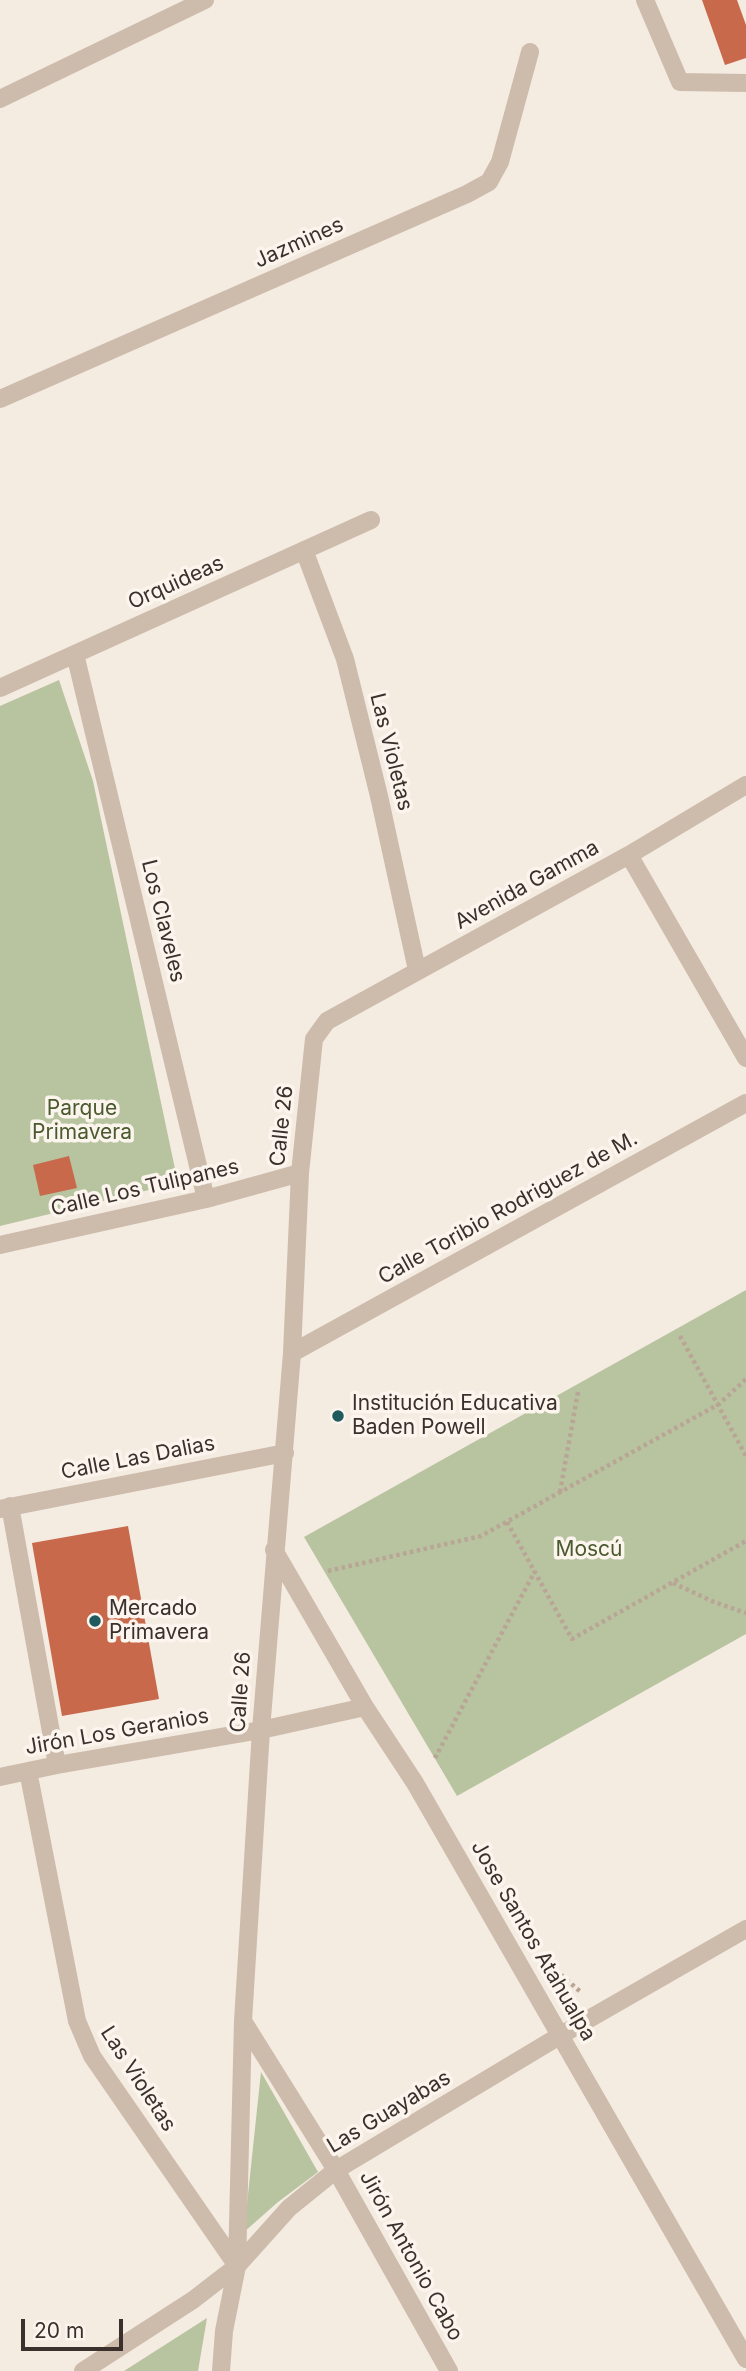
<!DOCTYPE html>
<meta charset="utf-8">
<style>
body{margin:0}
#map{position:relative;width:746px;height:2371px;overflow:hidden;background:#f4ebe1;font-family:Inter,sans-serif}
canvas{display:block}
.scale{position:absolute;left:21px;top:2319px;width:102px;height:32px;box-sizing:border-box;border:4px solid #3b302b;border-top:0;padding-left:9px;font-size:21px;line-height:24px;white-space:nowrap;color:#3b302b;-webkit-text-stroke:5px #fbf5ee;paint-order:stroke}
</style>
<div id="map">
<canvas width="746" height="2371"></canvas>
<div class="scale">20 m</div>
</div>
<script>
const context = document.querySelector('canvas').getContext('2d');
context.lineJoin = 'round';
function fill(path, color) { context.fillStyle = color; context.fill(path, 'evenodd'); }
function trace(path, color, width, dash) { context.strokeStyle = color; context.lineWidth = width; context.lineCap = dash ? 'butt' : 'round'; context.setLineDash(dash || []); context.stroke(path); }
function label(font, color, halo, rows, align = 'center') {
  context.font = font + ' Inter,sans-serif'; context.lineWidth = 7; context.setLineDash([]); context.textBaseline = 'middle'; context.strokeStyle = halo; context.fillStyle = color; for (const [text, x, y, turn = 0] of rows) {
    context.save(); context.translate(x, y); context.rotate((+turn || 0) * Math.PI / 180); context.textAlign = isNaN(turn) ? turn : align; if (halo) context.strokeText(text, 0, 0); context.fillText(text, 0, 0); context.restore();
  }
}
const green = new Path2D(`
 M59 680 93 781 178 1183 0 1226V706Z
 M746 1290V1634L457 1796 304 1537Z
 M261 2072 318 2172 278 2202 244 2232Z
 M207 2318 198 2371H124Z`);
const building = new Path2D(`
 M702 0H737L746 25V58L725 65Z
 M69 1156 77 1188 40 1196 33 1165Z
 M128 1526 159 1699 62 1716 32 1543Z`);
const path = new Path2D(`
 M680 1336 746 1456
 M560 1492 578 1392
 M507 1522 572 1639 746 1541
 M328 1571 481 1536 719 1404 746 1379
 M673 1583 714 1602 746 1613
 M435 1758 535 1571
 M561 1975 582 1993`);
const lane = new Path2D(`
 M645 0 680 82 746 83`);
const street = new Path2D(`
 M0 99 205 0
 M0 399 467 194 489 182 500 162 530 52
 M304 550 345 659 379 796 417 970
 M75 654 206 1199
 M0 688 371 520
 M629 855 746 1058
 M0 1245 206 1199 300 1173
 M292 1353 746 1103
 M10 1506 57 1765
 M0 1509 285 1453
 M274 1550 365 1707 415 1783 746 2359
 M28 1771 77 2021 92 2056 237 2266
 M0 1777 57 1765 261 1730 365 1707
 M243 2021 336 2170 449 2371
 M83 2371 193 2300 237 2266 289 2208 336 2170 561 2035 746 1929
 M221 2371 224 2331 237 2266 243 2021 261 1730 292 1353 300 1173 314 1039 327 1021 629 855 746 785`);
const markers = [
 [338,1416,7,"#1f5a5e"],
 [95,1621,7,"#1f5a5e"]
];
const streetNames = [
 ["Jazmines",299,243,-24],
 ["Orquideas",176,583,-24],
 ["Las Violetas",391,752,76],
 ["Avenida Gamma",527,885,-29],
 ["Los Claveles",163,921,76],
 ["Calle 26",282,1126,-84],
 ["Calle Los Tulipanes",145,1188,-13],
 ["Calle Toribio Rodriguez de M.",508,1208,-29],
 ["Calle Las Dalias",138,1458,-11],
 ["Calle 26",241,1692,-86],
 ["Jirón Los Geranios",117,1732,-10],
 ["Jose Santos Atahualpa",533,1941,60],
 ["Las Violetas",138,2079,57],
 ["Las Guayabas",389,2112,-31],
 ["Jirón Antonio Cabo",411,2256,61]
];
const parkNames = [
 ["Parque",82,1109],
 ["Primavera",82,1133],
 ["Moscú",589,1550]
];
const poiNames = [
 ["Institución Educativa",352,1404],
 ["Baden Powell",352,1428],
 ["Mercado",109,1609],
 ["Primavera",109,1633]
];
fill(green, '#b8c4a0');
fill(building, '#c8694b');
trace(path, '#b9a596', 4.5, [3.5, 3.5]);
trace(lane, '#cdbbac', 18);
trace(street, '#cdbbac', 18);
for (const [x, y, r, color] of markers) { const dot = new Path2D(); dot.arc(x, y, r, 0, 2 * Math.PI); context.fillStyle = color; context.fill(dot); trace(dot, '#fbf5ee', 2.5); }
label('21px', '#3b302b', '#fbf5ee', streetNames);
label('21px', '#4a5a2e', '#fbf5ee', parkNames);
label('21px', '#3b302b', '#fbf5ee', poiNames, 'left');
</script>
